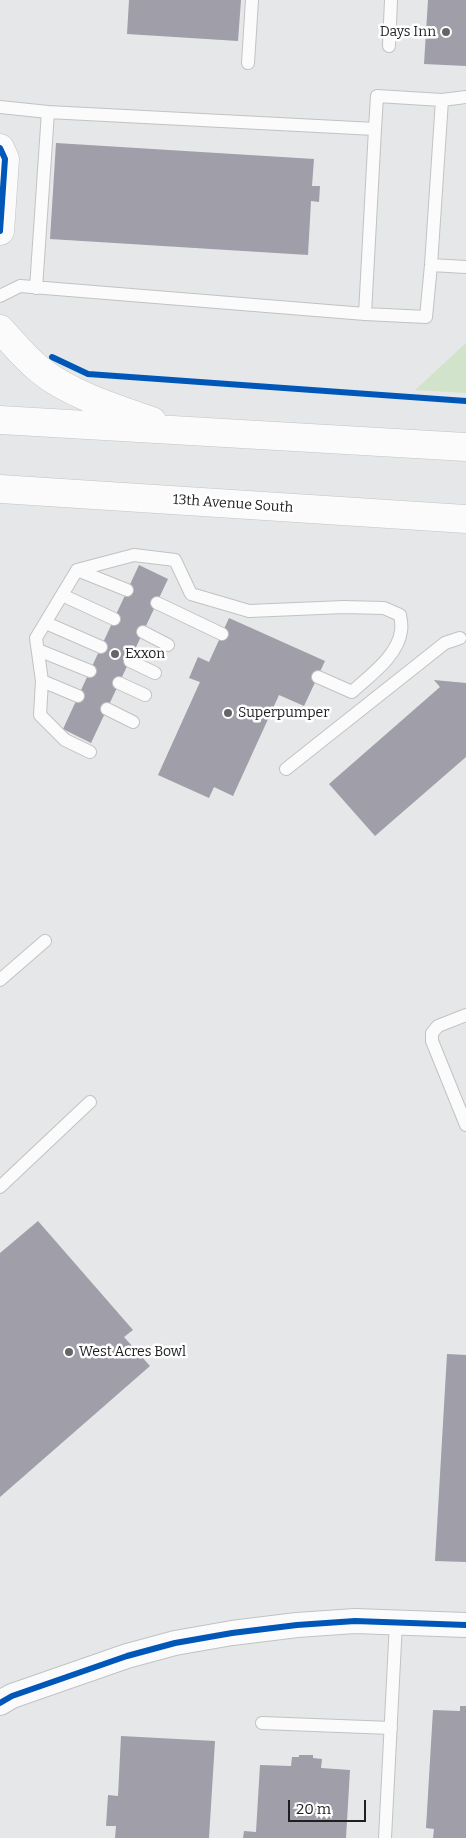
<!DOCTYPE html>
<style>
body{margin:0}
#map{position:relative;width:466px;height:1838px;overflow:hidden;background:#e5e7e8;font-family:Bitter,serif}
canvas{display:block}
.scale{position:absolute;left:288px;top:1800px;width:78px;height:22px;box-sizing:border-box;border:2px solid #1e1f20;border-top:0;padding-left:6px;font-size:15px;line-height:18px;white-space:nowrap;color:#1e1f20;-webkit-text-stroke:4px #fff;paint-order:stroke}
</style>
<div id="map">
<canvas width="466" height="1838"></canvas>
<div class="scale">20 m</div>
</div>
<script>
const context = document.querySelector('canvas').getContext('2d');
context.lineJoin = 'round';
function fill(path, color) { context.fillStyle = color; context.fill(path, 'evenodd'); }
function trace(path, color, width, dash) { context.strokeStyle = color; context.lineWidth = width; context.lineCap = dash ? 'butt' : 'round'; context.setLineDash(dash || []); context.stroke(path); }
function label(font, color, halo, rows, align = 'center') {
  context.font = font + ' Bitter,serif'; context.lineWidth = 5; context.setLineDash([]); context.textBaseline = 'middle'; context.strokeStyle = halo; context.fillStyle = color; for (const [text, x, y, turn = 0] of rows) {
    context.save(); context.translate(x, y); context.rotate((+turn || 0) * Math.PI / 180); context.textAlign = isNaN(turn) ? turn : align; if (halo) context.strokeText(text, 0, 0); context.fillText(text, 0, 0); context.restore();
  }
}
const green = new Path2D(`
 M466 343V393L415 390Z`);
const building = new Path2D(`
 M129 0H241L238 41 127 34Z
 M428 0H466V66L424 64Z
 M56 143 314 159 312 186H320L319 202 311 201 308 255 50 239Z
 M139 565 168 579 91 743 63 729Z
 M229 618 325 661 304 706 279 695 233 796 214 787 209 798 158 775 200 682 189 678 198 657 209 662Z
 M434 680 466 683V757L375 836 329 784 440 687Z
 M38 1221 133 1330 124 1337 150 1366 0 1497V1253Z
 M447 1354 466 1355V1562L435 1561Z
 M460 1706H466V1838H433L434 1829 426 1828 433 1710 460 1711Z
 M121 1736 215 1741 209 1838H115L116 1826H106L108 1795 118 1796Z
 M299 1755H313V1758L322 1759 321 1768 350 1770 346 1838H243L244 1831 256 1832 260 1765 291 1766 292 1757H299Z`);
const lane = new Path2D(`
 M389 46 391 0
 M248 63 252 0
 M442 100 466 97
 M0 107 48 112 375 129 377 96 442 100 431 265 426 317 365 314 20 286 0 296
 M431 265 466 267
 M36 288 48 112
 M365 314 375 129
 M77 570 127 590
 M62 595 114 619
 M157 603 222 634
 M46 623 101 647
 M143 632 168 645
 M38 650 90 671
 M130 661 155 673
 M42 681 78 696
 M119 683 145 695
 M107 709 133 722
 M90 752 65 740 40 715 42 681 36 638 77 570 134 555 175 560 191 594 249 611 344 607 384 608 400 615C401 620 402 626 401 631 398 656 369 676 352 692L318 677
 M286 769 445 643 460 638
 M0 980 45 941
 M466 1015 438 1026 432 1033V1041L466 1125
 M0 1187 90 1102
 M262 1723 391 1728
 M385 1838 396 1622`);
const street = new Path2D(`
 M0 1703 12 1696 127 1656 175 1643 232 1633 297 1625 355 1621 466 1625`);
const secondary = new Path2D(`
 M0 148 5 159 0 231
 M0 329C13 343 25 358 40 370 69 394 117 409 152 421
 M0 420 466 447
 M0 489 466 519`);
const cycleway = new Path2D(`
 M0 148 5 159 0 231
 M52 357 88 374 466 401
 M0 1703 12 1696 127 1656 175 1643 232 1633 297 1625 355 1621 466 1625`);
const markers = [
 [446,32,5,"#646566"],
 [115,654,5,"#646566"],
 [228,713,5,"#646566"],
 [69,1352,5,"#646566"]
];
const poiNames = [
 ["Days Inn",436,32,"right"],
 ["Exxon",125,654],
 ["Superpumper",238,713],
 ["West Acres Bowl",79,1352]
];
const streetNames = [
 ["13th Avenue South",233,504,4]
];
fill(green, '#d2e3cc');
fill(building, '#9f9ea9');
trace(lane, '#c1c3c3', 14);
trace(street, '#c1c3c3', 26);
trace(secondary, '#c1c3c3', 29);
trace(lane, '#fbfbfc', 12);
trace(street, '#fbfbfc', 24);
trace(secondary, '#fbfbfc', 28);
trace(cycleway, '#0057b8', 6);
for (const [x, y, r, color] of markers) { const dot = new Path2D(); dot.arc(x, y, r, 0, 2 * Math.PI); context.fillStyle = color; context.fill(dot); trace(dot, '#fff', 2); }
label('14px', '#1e1f20', '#fff', poiNames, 'left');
label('14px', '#1e1f20', '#fff', streetNames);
</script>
